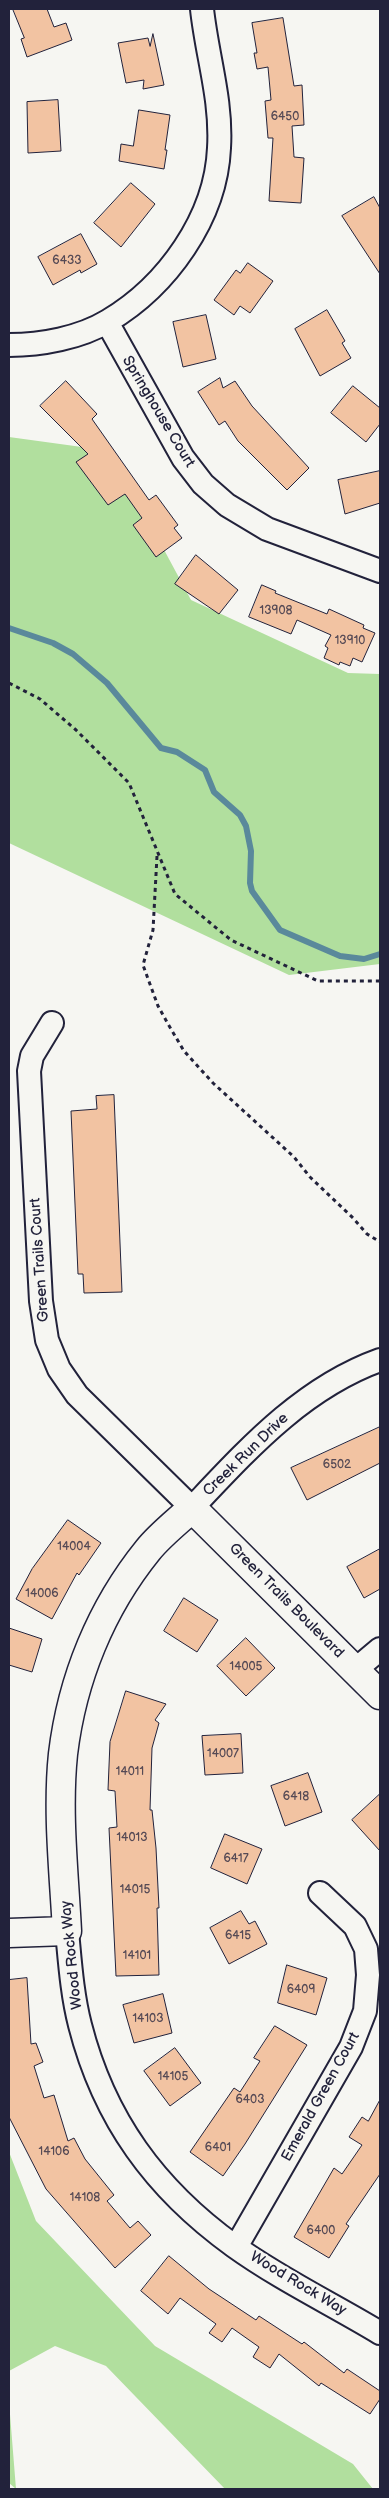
<!DOCTYPE html>
<style>
body{margin:0}
#map{position:relative;width:389px;height:2498px;overflow:hidden;background:#f6f6f2;font-family:"Balsamiq Sans",sans-serif}
canvas{display:block}
.frame{position:absolute;inset:0;border:10px solid #22223b;pointer-events:none}
</style>
<div id="map">
<canvas width="389" height="2498"></canvas>
<div class="frame"></div>
</div>
<script>
const context = document.querySelector('canvas').getContext('2d');
context.lineJoin = 'round';
function fill(path, color) { context.fillStyle = color; context.fill(path, 'evenodd'); }
function trace(path, color, width, dash) { context.strokeStyle = color; context.lineWidth = width; context.lineCap = dash ? 'butt' : 'round'; context.setLineDash(dash || []); context.stroke(path); }
function label(font, color, halo, rows, align = 'center') {
  context.font = font + ' "Balsamiq Sans",sans-serif'; context.lineWidth = 4.5; context.setLineDash([]); context.textBaseline = 'middle'; context.strokeStyle = halo; context.fillStyle = color; for (const [text, x, y, turn = 0] of rows) {
    context.save(); context.translate(x, y); context.rotate((+turn || 0) * Math.PI / 180); context.textAlign = isNaN(turn) ? turn : align; if (halo) context.strokeText(text, 0, 0); context.fillText(text, 0, 0); context.restore();
  }
}
const green = new Path2D(`
 M9 437 111 451 191 600 348 673 380 674V964L289 975 9 843Z
 M9 2152 36 2221 155 2346 353 2464 373 2489H225L106 2366 55 2346 9 2371Z
 M9 2402 16 2489 9 2483Z`);
const stream = new Path2D(`
 M9 628 53 643 73 654 107 683 161 748 177 752 205 770 214 792 240 815 246 826 251 851 250 883 252 891 280 930 340 956 364 959 380 954`);
const building = new Path2D(`
 M13 9H47L54 27 66 23 72 40 27 57 21 39 24 38Z
 M283 18 294 86 302 85 304 125 292 126 294 157 304 158 301 203 269 201 273 138H268L265 101 271 100 268 67 257 69 254 53H257L252 23Z
 M153 34 164 85 143 89 144 80 126 83 118 43 148 38 150 46Z
 M58 100 61 151 28 153 27 102Z
 M139 110 170 115 165 150H167L164 169 119 161 121 144 133 146Z
 M131 183 155 204 121 247 94 223Z
 M374 197 380 208V274L342 216Z
 M81 234 97 264 81 273 80 270 53 285 38 257Z
 M248 263 273 281 250 313 240 306 234 315 214 300 236 270 240 273Z
 M327 310 345 341 342 343 351 358 320 376 295 329Z
 M206 315 216 359 183 367 173 322Z
 M220 378 223 388 235 381 252 406 309 468 287 490 238 441 225 421 219 425 198 392Z
 M66 381 97 414 92 419 149 500 156 495 178 525 174 528 182 538 156 557 133 525 142 518 125 494 108 505 76 462 88 454 40 406Z
 M353 386 380 408V424L366 442 331 413Z
 M380 471V503L345 514 338 480Z
 M196 555 238 590 219 614 175 584Z
 M262 585 276 591 275 593 327 614 329 609 364 625 363 628 375 633 362 662 353 658 350 666 340 662 339 665 324 658 328 648 325 646 331 635 297 620 291 634 249 617Z
 M114 1095 122 1292 84 1293 83 1274H78L71 1111 97 1109 96 1096Z
 M380 1427V1463L307 1500 291 1468Z
 M68 1520 101 1543 79 1575 77 1573 52 1619 16 1599 32 1569Z
 M380 1549V1589L364 1598 347 1567Z
 M184 1598 218 1620 197 1652 164 1631Z
 M9 1628 42 1639 32 1672 9 1665Z
 M246 1638 275 1668 246 1696 217 1666Z
 M126 1691 166 1704 155 1720 159 1723 152 1748 150 1810H152L156 1848 159 1908H157L159 1975 116 1976 109 1828 117 1827 115 1791 108 1790 110 1742Z
 M241 1734 243 1773 205 1775 202 1736Z
 M308 1773 322 1812 285 1826 271 1786Z
 M380 1794V1851L352 1820Z
 M225 1834 262 1849 247 1884 211 1868Z
 M241 1911 249 1924 255 1921 267 1944 229 1964 210 1928Z
 M287 1965 327 1978 316 2015 278 2003Z
 M27 1978 31 2044 36 2043 43 2062 34 2066 44 2098 54 2095 68 2141 74 2138 85 2159 114 2195 107 2201 130 2228 138 2221 151 2235 115 2268 46 2189 9 2117V1980Z
 M163 1994 172 2033 134 2043 123 2005Z
 M275 2026 307 2045 245 2144 223 2176 190 2152 234 2088 240 2092 260 2061 254 2058Z
 M175 2048 201 2083 170 2106 144 2071Z
 M380 2100V2174L346 2224 349 2226 329 2258 294 2237 334 2168 342 2174 362 2145 349 2137 362 2117 368 2121Z
 M169 2256 209 2289 256 2320 259 2316 302 2344 304 2342 344 2373 347 2369 380 2391V2399L370 2414 321 2383 319 2386 279 2354 270 2368 253 2357 259 2347 232 2328 222 2342 209 2333 216 2324 180 2298 168 2314 141 2291Z`);
const path = new Path2D(`
 M9 683 40 699 76 730 129 783 175 894 231 940 318 981H380
 M157 856 153 930 143 965 158 1006 168 1024 184 1051 213 1083 294 1157 310 1177 353 1218 367 1234 380 1242`);
const minor = new Path2D(`
 M107 322 183 458 203 484 227 505 267 529 380 571
 M9 345C41 345 80 338 108 321 167 286 216 218 219 148 222 100 207 56 202 9
 M52 1023 32 1056 29 1071 41 1301 47 1340 59 1369 77 1395 192 1508C247 1450 302 1388 380 1360
 M355 1670 380 1649
 M67 1931C70 1962 72 1994 80 2025 104 2119 155 2189 234 2246 280 2279 332 2304 380 2333
 M236 2247 351 2047 365 2011 368 1975 366 1949 355 1926 320 1893`);
const tertiary = new Path2D(`
 M9 1933 67 1931C64 1873 57 1812 63 1754 72 1679 101 1608 148 1550 160 1535 177 1522 192 1508L380 1695`);
const numberNames = [
 ["6450",285,117],
 ["6433",67,261],
 ["13908",276,611],
 ["13910",350,641],
 ["6502",337,1465],
 ["14004",74,1547],
 ["14006",42,1594],
 ["14005",246,1667],
 ["14007",223,1754],
 ["14011",130,1772],
 ["6418",296,1797],
 ["14013",132,1838],
 ["6417",236,1859],
 ["14015",135,1890],
 ["6415",238,1936],
 ["14101",137,1956],
 ["6409",301,1990],
 ["14103",148,2019],
 ["14105",173,2077],
 ["6403",250,2100],
 ["6401",218,2148],
 ["14106",54,2152],
 ["14108",85,2198],
 ["6400",321,2231]
];
const streetNames = [
 ["Springhouse Court",158,412,59],
 ["Green Trails Court",40,1260,-94],
 ["Creek Run Drive",246,1455,-44],
 ["Green Trails Boulevard",286,1601,45],
 ["Wood Rock Way",72,1955,-96],
 ["Emerald Green Court",321,2097,-61],
 ["Wood Rock Way",298,2284,31]
];
fill(green, '#b1df9e');
trace(stream, '#5a899b', 6);
fill(building, '#f2c3a2');
trace(building, '#22223b', 1);
trace(minor, '#22223b', 26);
trace(tertiary, '#22223b', 31);
trace(path, '#22223b', 3, [4, 4]);
trace(minor, '#f6f6f2', 22);
trace(tertiary, '#f6f6f2', 28);
label('12px', '#564a55', null, numberNames);
label('15px', '#22223b', '#f6f6f2', streetNames);
</script>
